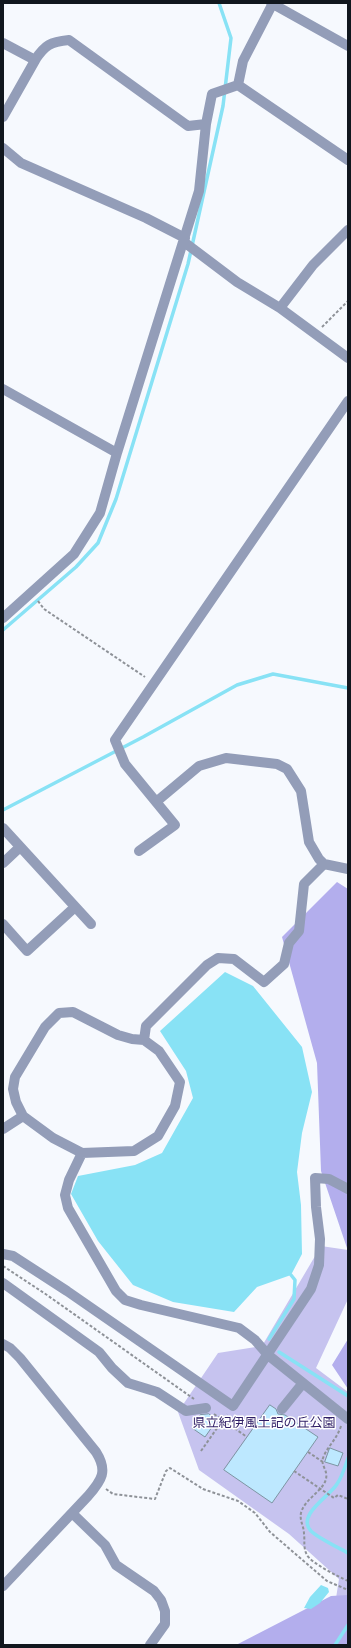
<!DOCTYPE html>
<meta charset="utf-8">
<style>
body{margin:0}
#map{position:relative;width:351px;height:1648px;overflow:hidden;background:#f6f9fe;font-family:"Fira Sans Condensed",sans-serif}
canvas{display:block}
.frame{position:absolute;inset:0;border:4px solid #11171e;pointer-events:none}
</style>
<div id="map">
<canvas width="351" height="1648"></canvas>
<div class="frame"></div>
</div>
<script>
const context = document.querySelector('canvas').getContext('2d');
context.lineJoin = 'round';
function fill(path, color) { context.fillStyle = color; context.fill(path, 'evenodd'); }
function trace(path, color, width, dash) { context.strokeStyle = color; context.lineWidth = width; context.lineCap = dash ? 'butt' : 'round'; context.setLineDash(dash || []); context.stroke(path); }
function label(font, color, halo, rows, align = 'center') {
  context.font = font + ' "Fira Sans Condensed","Noto Sans JP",sans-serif'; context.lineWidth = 3; context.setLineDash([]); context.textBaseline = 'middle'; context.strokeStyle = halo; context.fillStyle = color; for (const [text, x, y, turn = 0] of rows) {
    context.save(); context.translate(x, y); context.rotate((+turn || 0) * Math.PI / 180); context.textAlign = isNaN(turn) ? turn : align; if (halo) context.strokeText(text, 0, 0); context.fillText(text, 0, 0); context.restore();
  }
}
const green = new Path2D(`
 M321 1246 348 1250V1299L316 1368 348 1392V1645L329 1643 339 1579 289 1534 199 1470 178 1412 218 1353 262 1346Z`);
const forest = new Path2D(`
 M337 882 348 889V1251L321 1171 317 1063 282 937Z
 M348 1339V1389L332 1365Z
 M348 1595V1645H236L331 1596Z`);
const water = new Path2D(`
 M225 972 253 986 302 1047 312 1092 302 1133 297 1172 301 1205 302 1254 291 1275 257 1287 234 1312 173 1302 133 1285 98 1241 71 1194 78 1176 135 1165 162 1153 193 1098 186 1071 160 1031Z
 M321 1585 328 1588 329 1592 320 1603 311 1609 304 1608 310 1597Z`);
const stream = new Path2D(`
 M3 630 76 567 98 543 116 499 188 264 223 106 231 38 219 3
 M3 810 143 737 237 685 273 674 348 688
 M269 1339 294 1299 295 1280 291 1275
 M279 1352 348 1396
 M348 1458C345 1467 342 1477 337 1484 330 1496 296 1515 311 1531 318 1538 339 1548 348 1553
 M335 1645 348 1625`);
const building = new Path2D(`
 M270 1405 276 1409 278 1414 285 1415 318 1437 272 1503 224 1470Z
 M209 1414 217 1420 205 1437 192 1428 200 1415Z
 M330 1448 343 1453 338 1466 325 1462Z`);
const path = new Path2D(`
 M322 327 348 301
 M38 601 44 609 145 677
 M3 1266 47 1295 194 1399
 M214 1414 247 1437
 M341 1426C337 1439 327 1447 323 1458 320 1467 331 1471 324 1484 318 1493 306 1500 302 1510 298 1519 304 1525 304 1534 305 1541 303 1548 307 1555 311 1563 339 1577 348 1581
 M201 1451 227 1414
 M308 1452 323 1462
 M294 1471 334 1498 338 1495 348 1499
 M106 1489 113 1494 155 1499 166 1471 170 1468 203 1489 238 1501 255 1513 270 1532 327 1581 348 1590`);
const minor = new Path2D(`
 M271 3 348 46
 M3 43 35 60C45 45 50 42 69 40L188 126 206 124
 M238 85 243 61 273 3
 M3 117 37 57
 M3 148 21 163 146 218 185 238
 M184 242 237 282 280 308 348 358
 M280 308 313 265 348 230
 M3 389 117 453
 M3 618 74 554 100 513 117 453 199 191 206 124 212 94 238 85 348 160
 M156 802 199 766 226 758 277 764 287 769 301 791 309 842 319 859 324 864
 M3 828 91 924
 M139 851 175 825 125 764 115 740 348 401
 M3 863 20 847
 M3 924 27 951 75 907
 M23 1116 16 1102 13 1089 15 1077 45 1027 59 1013 73 1012 118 1035 132 1039 144 1040
 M3 1129 23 1116 53 1138 82 1153 134 1151 158 1136 175 1106 180 1082 159 1051 144 1040 146 1026 207 965 218 958 234 959 264 982 284 964 289 943 299 931 304 884 324 864 348 869
 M82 1153 69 1180 65 1195 68 1208 116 1291 125 1300 141 1305 239 1328 255 1340 268 1355 348 1419
 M3 1254 13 1256 67 1291 233 1406 311 1289 319 1265 320 1239 316 1207 315 1178 329 1179 348 1189
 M3 1283 99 1352 112 1368 128 1383 157 1392 186 1411 206 1408
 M3 1344 10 1348 20 1358 96 1452C108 1471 102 1480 88 1496L3 1586
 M282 1409 303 1383
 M72 1513 105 1545 116 1565 154 1591 161 1600 165 1611V1624L150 1645`);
const parkNames = [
 ["県立紀伊風土記の丘公園",264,1423]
];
fill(green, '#c6c3ef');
fill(forest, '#b3aeed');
fill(water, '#88e2f5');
trace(stream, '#88e2f5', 3.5);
fill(building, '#bde8ff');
trace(building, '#7d96a3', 1);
trace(path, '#8e9298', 2, [3, 2]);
trace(minor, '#939db8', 10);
label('13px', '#2e1d65', '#fff', parkNames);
</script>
